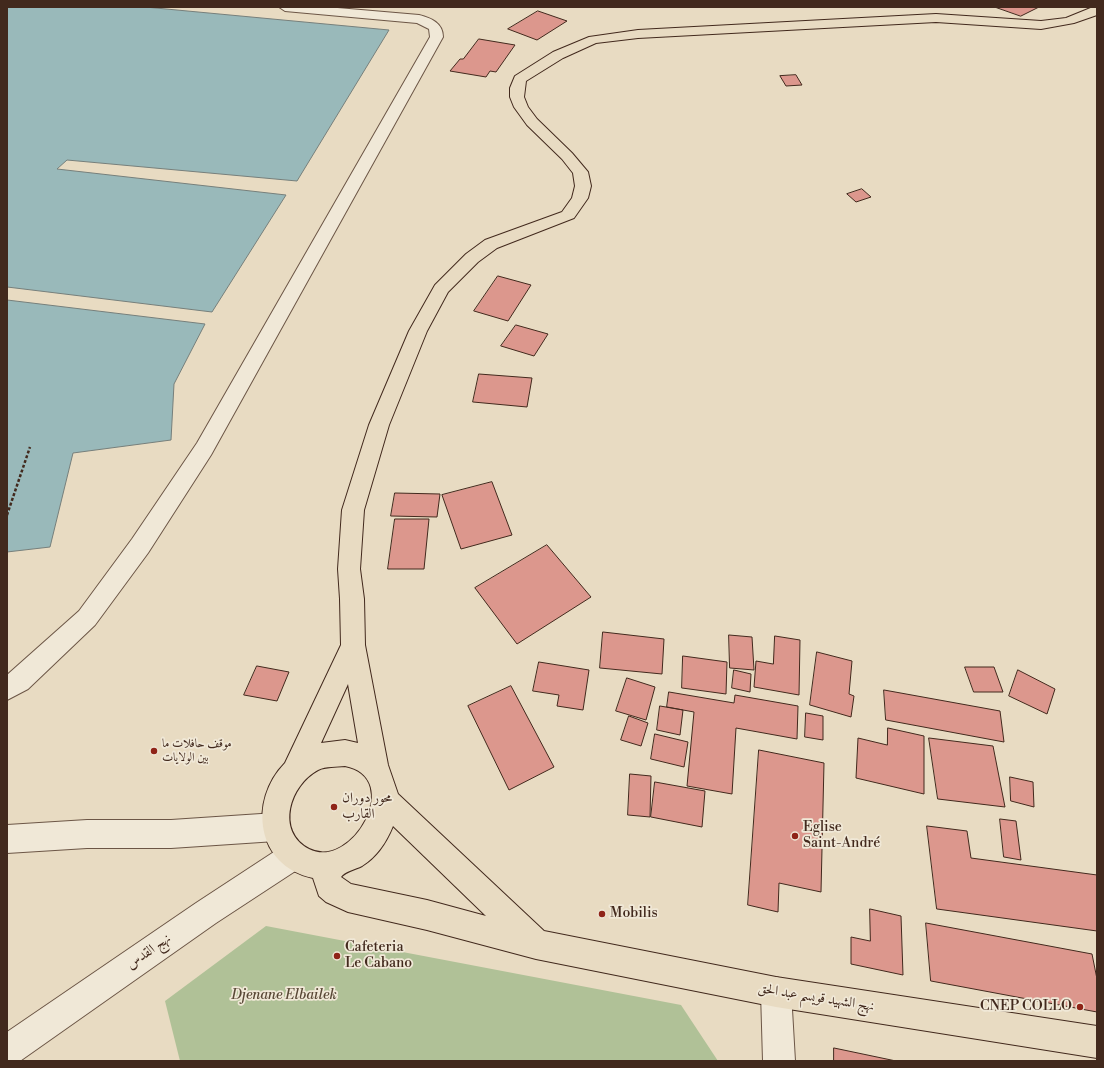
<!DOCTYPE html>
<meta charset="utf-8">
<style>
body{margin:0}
#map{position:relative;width:1104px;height:1068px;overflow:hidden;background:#e8dbc2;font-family:"Libre Bodoni",serif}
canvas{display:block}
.frame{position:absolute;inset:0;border:8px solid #42291d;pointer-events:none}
</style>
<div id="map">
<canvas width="1104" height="1068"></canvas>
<div class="frame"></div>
</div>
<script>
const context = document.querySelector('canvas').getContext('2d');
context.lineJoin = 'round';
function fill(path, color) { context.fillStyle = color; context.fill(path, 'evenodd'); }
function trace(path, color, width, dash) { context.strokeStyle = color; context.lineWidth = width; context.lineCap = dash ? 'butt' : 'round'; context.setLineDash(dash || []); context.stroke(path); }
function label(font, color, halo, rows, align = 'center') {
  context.font = font + ' "Libre Bodoni",Amiri,serif'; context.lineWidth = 3.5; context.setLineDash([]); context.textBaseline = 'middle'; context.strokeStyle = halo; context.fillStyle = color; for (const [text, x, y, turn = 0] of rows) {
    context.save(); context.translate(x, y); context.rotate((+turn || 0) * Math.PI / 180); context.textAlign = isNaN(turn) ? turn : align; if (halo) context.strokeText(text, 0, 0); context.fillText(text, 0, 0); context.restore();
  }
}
const green = new Path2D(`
 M266 926 681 1005 718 1061H180L165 1001Z`);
const water = new Path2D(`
 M7 7H145L389 30 297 181 67 160 57 169 286 195 212 312 7 287Z
 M7 300 205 324 174 384 171 440 73 453 50 547 7 552Z`);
const building = new Path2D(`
 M995 7H1039L1021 16Z
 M538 11 567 21 537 40 508 29Z
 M479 39 515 45 496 72 490 71 486 77 450 71 460 59H463Z
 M796 75 802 85 786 86 780 76Z
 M862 189 871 197 856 202 847 194Z
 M498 276 531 285 508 321 474 311Z
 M516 325 548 334 534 356 501 346Z
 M479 374 532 378 527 407 473 402Z
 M492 482 512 535 461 549 442 495Z
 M395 493 440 494 437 517 391 516Z
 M395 519H429L424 569H388Z
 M547 545 591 597 517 644 475 588Z
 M603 632 664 639 662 674 600 668Z
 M729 635 752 637 754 670 730 668Z
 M775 636 800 640 799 695 754 687 756 661 773 664Z
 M817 652 852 661 849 694 854 696 851 717 810 705Z
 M683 656 727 662 726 694 682 688Z
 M539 662 589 670 583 710 557 706 559 695 533 691Z
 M257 666 289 672 277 701 244 695Z
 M965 667H994L1003 692H974Z
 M734 670 751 674 750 692 732 688Z
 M1018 670 1055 689 1047 714 1009 696Z
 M627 678 655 687 646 720 616 711Z
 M511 686 554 767 509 790 468 706Z
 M884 690 1000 711 1004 742 886 720Z
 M669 692 734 703 735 695 798 706 797 739 736 728 732 794 687 786 694 712 667 707Z
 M660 706 683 710 680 735 657 730Z
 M806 713 823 716V740L805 737Z
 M629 716 648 723 641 746 621 740Z
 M888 728 924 736V794L856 778 858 738 887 745Z
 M655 734 688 742 684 767 651 759Z
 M929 738 993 746 1005 807 938 799Z
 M759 750 824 763 821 892 779 883 778 912 748 905Z
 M630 774 651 776 650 817 628 815Z
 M1010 777 1033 782 1034 807 1011 801Z
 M655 782 705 791 702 827 651 817Z
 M1000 819 1016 821 1021 860 1004 857Z
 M927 826 967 831 971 858 1097 875V931L937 909Z
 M870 909 901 916 903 975 851 964V937L870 941Z
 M926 923 1092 954 1097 979V1012L931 981Z
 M834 1048 896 1061H834Z`);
const path = new Path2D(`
 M7 515 30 447`);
const minor = new Path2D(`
 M279 7H326L419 15C431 18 443 23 443 37L211 455 148 553 95 625 28 689 7 700V675L79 611 132 539 197 443 430 37 429 29 417 23 285 11Z
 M276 813 286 817 290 827 286 837 276 841 171 848H87L7 853V825L87 820H171Z
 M293 842 303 846 307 856 303 866 216 923 20 1061H7V1032L196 903 283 846Z
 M776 977 787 981 791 992 795 1061H763L761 992 765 981Z`);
const major = new Path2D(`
 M1093 7H1097V15L1074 23 1041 29 936 22 638 38 596 43 563 58 526 81 524 97 528 107 537 119 572 153 588 172 591 186 588 198 574 218 497 248 478 262 448 292 427 331 389 425 364 510 360 569 364 599 365 645 388 765 398 794 544 931 776 977 1097 1026V1058L776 1007 536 959 427 930 348 912 326 902 319 896 313 878C256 866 248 801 285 763L341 645 340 599 338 569 342 510 369 425 409 331 435 285 466 254 485 240 562 212 572 198 575 186 573 173 562 159 527 125 514 107 510 97V88L515 76 553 52 589 37 638 30 936 14 1041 21 1066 18ZM348 684 358 743 345 740 321 743ZM345 766C405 778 352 871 309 849 275 831 290 785 318 770 326 766 337 767 345 766ZM393 826 486 916 427 900 351 884 341 877C344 872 356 869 362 866 377 857 387 841 393 826Z`);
const markers = [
 [154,751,4,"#8f2418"],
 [334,807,4,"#8f2418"],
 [795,836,4,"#8f2418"],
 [602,914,4,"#8f2418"],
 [337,956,4,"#8f2418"],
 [1080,1007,4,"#8f2418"]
];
const poiNames = [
 ["موقف حافلات ما",162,744],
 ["بين الولايات",162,758]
];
const nearPoinames = [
 ["محور دوران",342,799],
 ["القارب",342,815],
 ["Eglise",803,828],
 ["Saint-André",803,844],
 ["Mobilis",610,914],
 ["Cafeteria",345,948],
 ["Le Cabano",345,964],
 ["CNEP COLLO",1072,1007,"right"]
];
const nearStreetnames = [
 ["نهج القدس",149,952,-35],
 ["نهج الشهيد قويسم عبد الحق",816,998,9]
];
const nearParknames = [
 ["Djenane Elbailek",284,996]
];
fill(green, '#b0c197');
fill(water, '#99b9ba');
trace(water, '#767f7b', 1);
fill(building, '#dc978d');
trace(building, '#42291d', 1);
trace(minor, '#6c5646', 2);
trace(major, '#42291d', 2);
trace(path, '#42291d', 2.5, [3, 2]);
fill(minor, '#f0e8d7');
fill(major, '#e8dbc2');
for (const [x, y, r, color] of markers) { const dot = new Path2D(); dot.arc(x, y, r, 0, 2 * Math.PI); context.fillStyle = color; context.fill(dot); trace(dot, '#f0e8d7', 1.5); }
label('12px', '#42291d', '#f0e8d7', poiNames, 'left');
label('14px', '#42291d', '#f0e8d7', nearPoinames, 'left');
label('14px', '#42291d', '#f0e8d7', nearStreetnames);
label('italic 14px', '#584735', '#f0e8d7', nearParknames);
</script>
